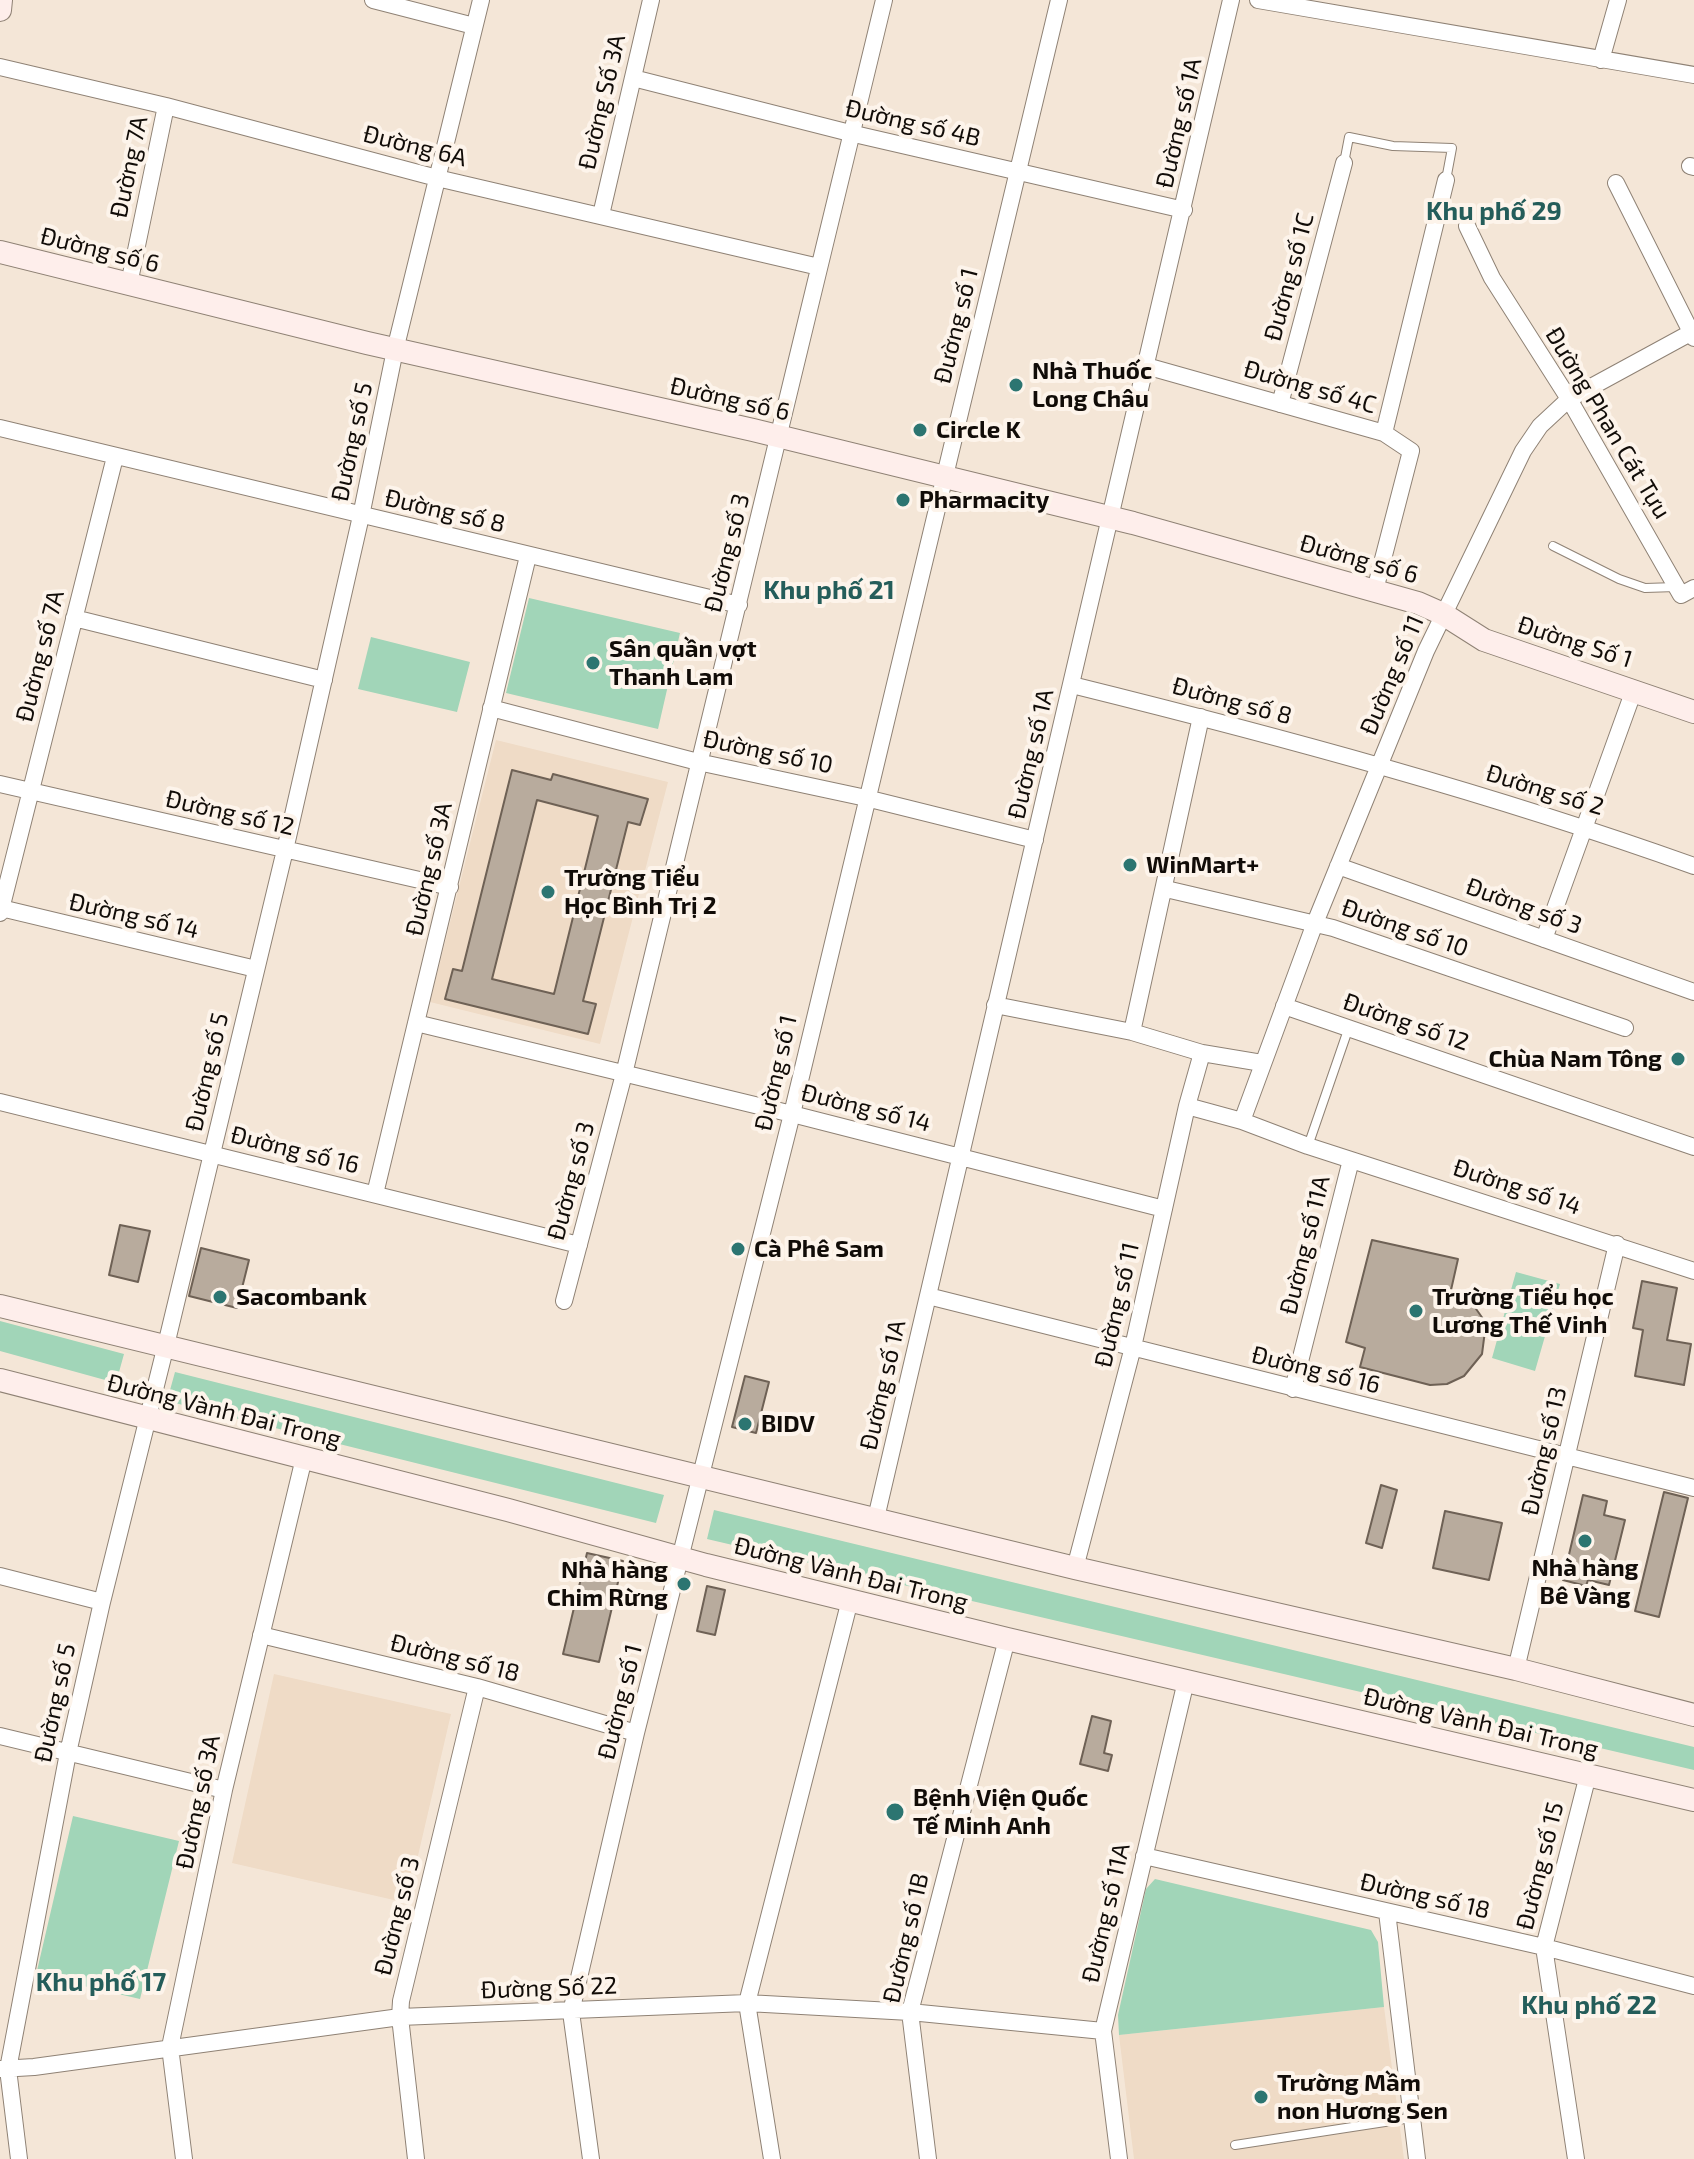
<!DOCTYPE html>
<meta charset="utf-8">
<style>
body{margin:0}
canvas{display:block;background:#f4e6d7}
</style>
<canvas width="1694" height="2159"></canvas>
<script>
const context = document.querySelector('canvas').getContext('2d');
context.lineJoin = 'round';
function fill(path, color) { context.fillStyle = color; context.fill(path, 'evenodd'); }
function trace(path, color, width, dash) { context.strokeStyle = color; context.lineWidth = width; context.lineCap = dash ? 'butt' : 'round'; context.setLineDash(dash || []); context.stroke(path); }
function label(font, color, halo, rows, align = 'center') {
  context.font = font + ' "Exo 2",sans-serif'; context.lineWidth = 8; context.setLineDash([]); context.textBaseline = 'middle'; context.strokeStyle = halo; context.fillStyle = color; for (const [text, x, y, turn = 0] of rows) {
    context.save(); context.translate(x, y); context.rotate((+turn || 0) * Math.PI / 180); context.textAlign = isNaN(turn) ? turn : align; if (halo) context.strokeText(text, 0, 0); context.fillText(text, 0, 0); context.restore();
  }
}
const built = new Path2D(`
 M496 740 668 782 600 1044 430 1002Z
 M274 1674 451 1714 407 1903 232 1863Z
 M1384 2007 1404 2159H1134L1119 2035Z`);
const green = new Path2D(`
 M529 598 680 633 658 729 506 693Z
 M371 637 470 662 457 712 358 689Z
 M1516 1272 1560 1284 1535 1371 1492 1358Z
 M0 1321 124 1354 116 1383 0 1351Z
 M175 1372 664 1495 656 1523 167 1401Z
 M714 1510 1694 1747V1770L707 1539Z
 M73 1816 179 1841 140 1999 36 1975Z
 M1155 1879 1371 1930 1378 1942 1384 2007 1119 2035 1118 2015 1146 1889Z`);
const building = new Path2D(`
 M512 770 551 780 553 774 648 799 640 825 628 822 583 1001 596 1004 588 1034 445 999 453 969 462 971ZM537 800 598 816 554 994 492 979Z
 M120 1225 150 1231 138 1282 109 1275Z
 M1372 1240 1458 1259 1451 1290 1469 1299 1486 1323 1482 1354 1464 1376 1447 1384 1430 1385 1360 1367 1365 1348 1346 1342Z
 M201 1248 249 1260 237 1308 189 1296Z
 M1642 1281 1677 1288 1667 1340 1691 1344 1684 1385 1635 1376 1643 1330 1633 1328Z
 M745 1376 769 1382 756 1433 732 1427Z
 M1381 1485 1397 1490 1382 1548 1366 1543Z
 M1664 1492 1688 1498 1659 1617 1635 1611Z
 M1583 1495 1607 1501 1604 1515 1625 1520 1609 1585 1588 1580 1586 1586 1563 1580Z
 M1445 1511 1502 1523 1489 1580 1433 1568Z
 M587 1553 623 1561 599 1662 563 1654Z
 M707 1586 725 1590 715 1635 697 1631Z
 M1092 1716 1111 1721 1104 1753 1112 1755 1108 1771 1080 1764Z`);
const lane = new Path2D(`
 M1344 163 1349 137 1393 146 1452 148 1446 180
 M1553 546 1619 579 1645 588 1676 587
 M1308 1146 1349 1027
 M1235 2145 1411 2118`);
const street = new Path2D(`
 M373 0 474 26
 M1258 0 1694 75
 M1601 60 1618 0
 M0 67 166 106 437 178 819 267
 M633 78 850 133 1184 210
 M1690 166 1694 167
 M1616 183 1694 338
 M601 215 651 0
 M1467 226 1492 278 1569 399 1681 595 1694 588
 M129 284 166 106
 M1146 366 1384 433 1411 451 1375 590
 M1280 404 1344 163
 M0 428 739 605
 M1384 433 1446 180
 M74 618 324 680
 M1072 685C1282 737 1490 793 1694 866
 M491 708 698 762 866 798 1035 840
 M0 784 450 887
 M1338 866 1694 992
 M1166 889 1333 928 1625 1028
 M1 908 256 969
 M0 913 115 457
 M1544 939 1634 690
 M995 1005 1132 1032 1202 1053 1262 1063
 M1284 1006 1694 1147
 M416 1023 792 1114 1164 1209
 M1132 1032 1201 717
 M0 1102 579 1245
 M1187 1106 1242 1121 1308 1146 1694 1271
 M1242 1121 1315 923 1426 651 1523 451 1540 426 1569 399 1694 331
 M375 1194 528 556
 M928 1296 1694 1488
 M564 1301 624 1074 884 0
 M1293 1389 1351 1160
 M876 1518 1231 0
 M1075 1568 1133 1347 1187 1106 1202 1053
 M0 1576 102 1602
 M261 1635 477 1687 636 1733
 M1516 1669 1617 1244
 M0 1736 224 1790
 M1144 1856 1544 1947 1694 1986
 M1387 1912 1417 2159
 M0 2069 34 2067 400 2017 747 2003 910 2012 1103 2031
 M19 2159 8 2069 68 1753 102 1602 166 1345 285 850 361 516 395 350 481 0
 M184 2159 170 2047 224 1790 304 1458
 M416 2159 400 2017 401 2001 477 1687
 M591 2159 571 2012 636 1733 792 1114 1059 0
 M772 2159 747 2003 850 1600
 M928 2159 910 2012 1007 1639
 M1119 2159 1103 2031 1186 1681
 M1576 2159 1544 1947 1588 1775`);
const secondary = new Path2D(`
 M0 10 1 0
 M0 252 367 343 753 430 1133 523 1418 603 1443 614 1484 640 1694 712
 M0 1306 1075 1568 1516 1669 1694 1715
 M0 1380 508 1510 706 1565 1007 1639 1694 1800`);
const markers = [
 [1016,385,8,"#2c7571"],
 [920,430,8,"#2c7571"],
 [903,500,8,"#2c7571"],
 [593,663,8,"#2c7571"],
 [1130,865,8,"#2c7571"],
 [548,892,8,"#2c7571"],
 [1678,1059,8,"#2c7571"],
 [738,1249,8,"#2c7571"],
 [220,1297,8,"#2c7571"],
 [1416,1311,8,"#2c7571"],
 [745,1424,8,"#2c7571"],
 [1585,1541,8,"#2c7571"],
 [684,1584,8,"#2c7571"],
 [895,1812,10,"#2c7571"],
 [1261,2097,8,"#2c7571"]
];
const streetNames = [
 ["Đường Số 3A",602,102,-77],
 ["Đường số 4B",913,123,13],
 ["Đường số 1A",1179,123,-77],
 ["Đường 6A",415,146,14],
 ["Đường 7A",129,167,-78],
 ["Đường số 6",100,250,14],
 ["Đường số 1C",1289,277,-75],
 ["Đường số 1",956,326,-76],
 ["Đường số 4C",1310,387,16],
 ["Đường số 6",730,399,13],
 ["Đường Phan Cát Tựu",1608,423,59],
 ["Đường số 5",352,442,-78],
 ["Đường số 8",445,511,13],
 ["Đường số 3",727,553,-76],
 ["Đường số 6",1359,559,16],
 ["Đường Số 1",1575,642,18],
 ["Đường số 7A",40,656,-76],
 ["Đường số 11",1392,675,-67],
 ["Đường số 8",1232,701,15],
 ["Đường số 10",768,752,12],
 ["Đường số 1A",1031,754,-77],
 ["Đường số 2",1545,790,17],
 ["Đường số 12",230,813,13],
 ["Đường số 3A",429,869,-77],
 ["Đường số 3",1524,906,20],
 ["Đường số 14",134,916,13],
 ["Đường số 10",1405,928,19],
 ["Đường số 12",1406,1022,19],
 ["Đường số 5",207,1072,-77],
 ["Đường số 1",776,1073,-77],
 ["Đường số 14",866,1108,14],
 ["Đường số 16",295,1150,14],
 ["Đường số 3",571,1181,-75],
 ["Đường số 14",1517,1187,18],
 ["Đường số 11A",1305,1245,-76],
 ["Đường số 11",1117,1305,-77],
 ["Đường số 16",1316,1370,14],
 ["Đường số 1A",883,1385,-77],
 ["Đường Vành Đai Trong",224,1411,14],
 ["Đường số 13",1544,1451,-77],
 ["Đường Vành Đai Trong",851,1574,14],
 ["Đường số 18",455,1658,14],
 ["Đường số 1",620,1702,-76],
 ["Đường số 5",55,1703,-78],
 ["Đường Vành Đai Trong",1481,1723,13],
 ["Đường số 3A",198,1802,-78],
 ["Đường số 15",1540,1866,-76],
 ["Đường số 18",1425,1896,13],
 ["Đường số 11A",1106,1913,-77],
 ["Đường số 3",397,1916,-76],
 ["Đường số 1B",906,1938,-77],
 ["Đường Số 22",549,1988,-2]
];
const poiNames = [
 ["Nhà Thuốc",1032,371],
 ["Long Châu",1032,399],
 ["Circle K",936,430],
 ["Pharmacity",919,500],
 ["Sân quần vợt",609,649],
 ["Thanh Lam",609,677],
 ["WinMart+",1146,865],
 ["Trường Tiểu",564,878],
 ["Học Bình Trị 2",564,906],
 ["Chùa Nam Tông",1662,1059,"right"],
 ["Cà Phê Sam",754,1249],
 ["Sacombank",236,1297],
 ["Trường Tiểu học",1432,1297],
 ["Lương Thế Vinh",1432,1325],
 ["BIDV",761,1424],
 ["Nhà hàng",1585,1568,"center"],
 ["Bê Vàng",1585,1596,"center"],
 ["Nhà hàng",668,1570,"right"],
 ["Chim Rừng",668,1598,"right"],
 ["Bệnh Viện Quốc",913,1798],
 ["Tế Minh Anh",913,1826],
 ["Trường Mầm",1277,2083],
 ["non Hương Sen",1277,2111]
];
const neighbourhoodNames = [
 ["Khu phố 29",1494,211],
 ["Khu phố 21",829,590],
 ["Khu phố 17",101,1982],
 ["Khu phố 22",1589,2005]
];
fill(built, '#efdbc6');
fill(green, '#a1d5b8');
fill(building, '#b8ab9d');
trace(building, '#6e6155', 2);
trace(lane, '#8f8275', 10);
trace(street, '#8f8275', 18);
trace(secondary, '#8f8275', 24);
trace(lane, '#fff', 8);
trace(street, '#fff', 16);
trace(secondary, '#feeeeb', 22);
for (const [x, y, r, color] of markers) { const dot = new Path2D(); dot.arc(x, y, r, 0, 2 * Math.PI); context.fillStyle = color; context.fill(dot); trace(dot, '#fdf4eb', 3); }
label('24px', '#110c08', '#fdf4eb', streetNames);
label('bold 24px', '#110c08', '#fdf4eb', poiNames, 'left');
label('bold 26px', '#245d5a', '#fdf4eb', neighbourhoodNames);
</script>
